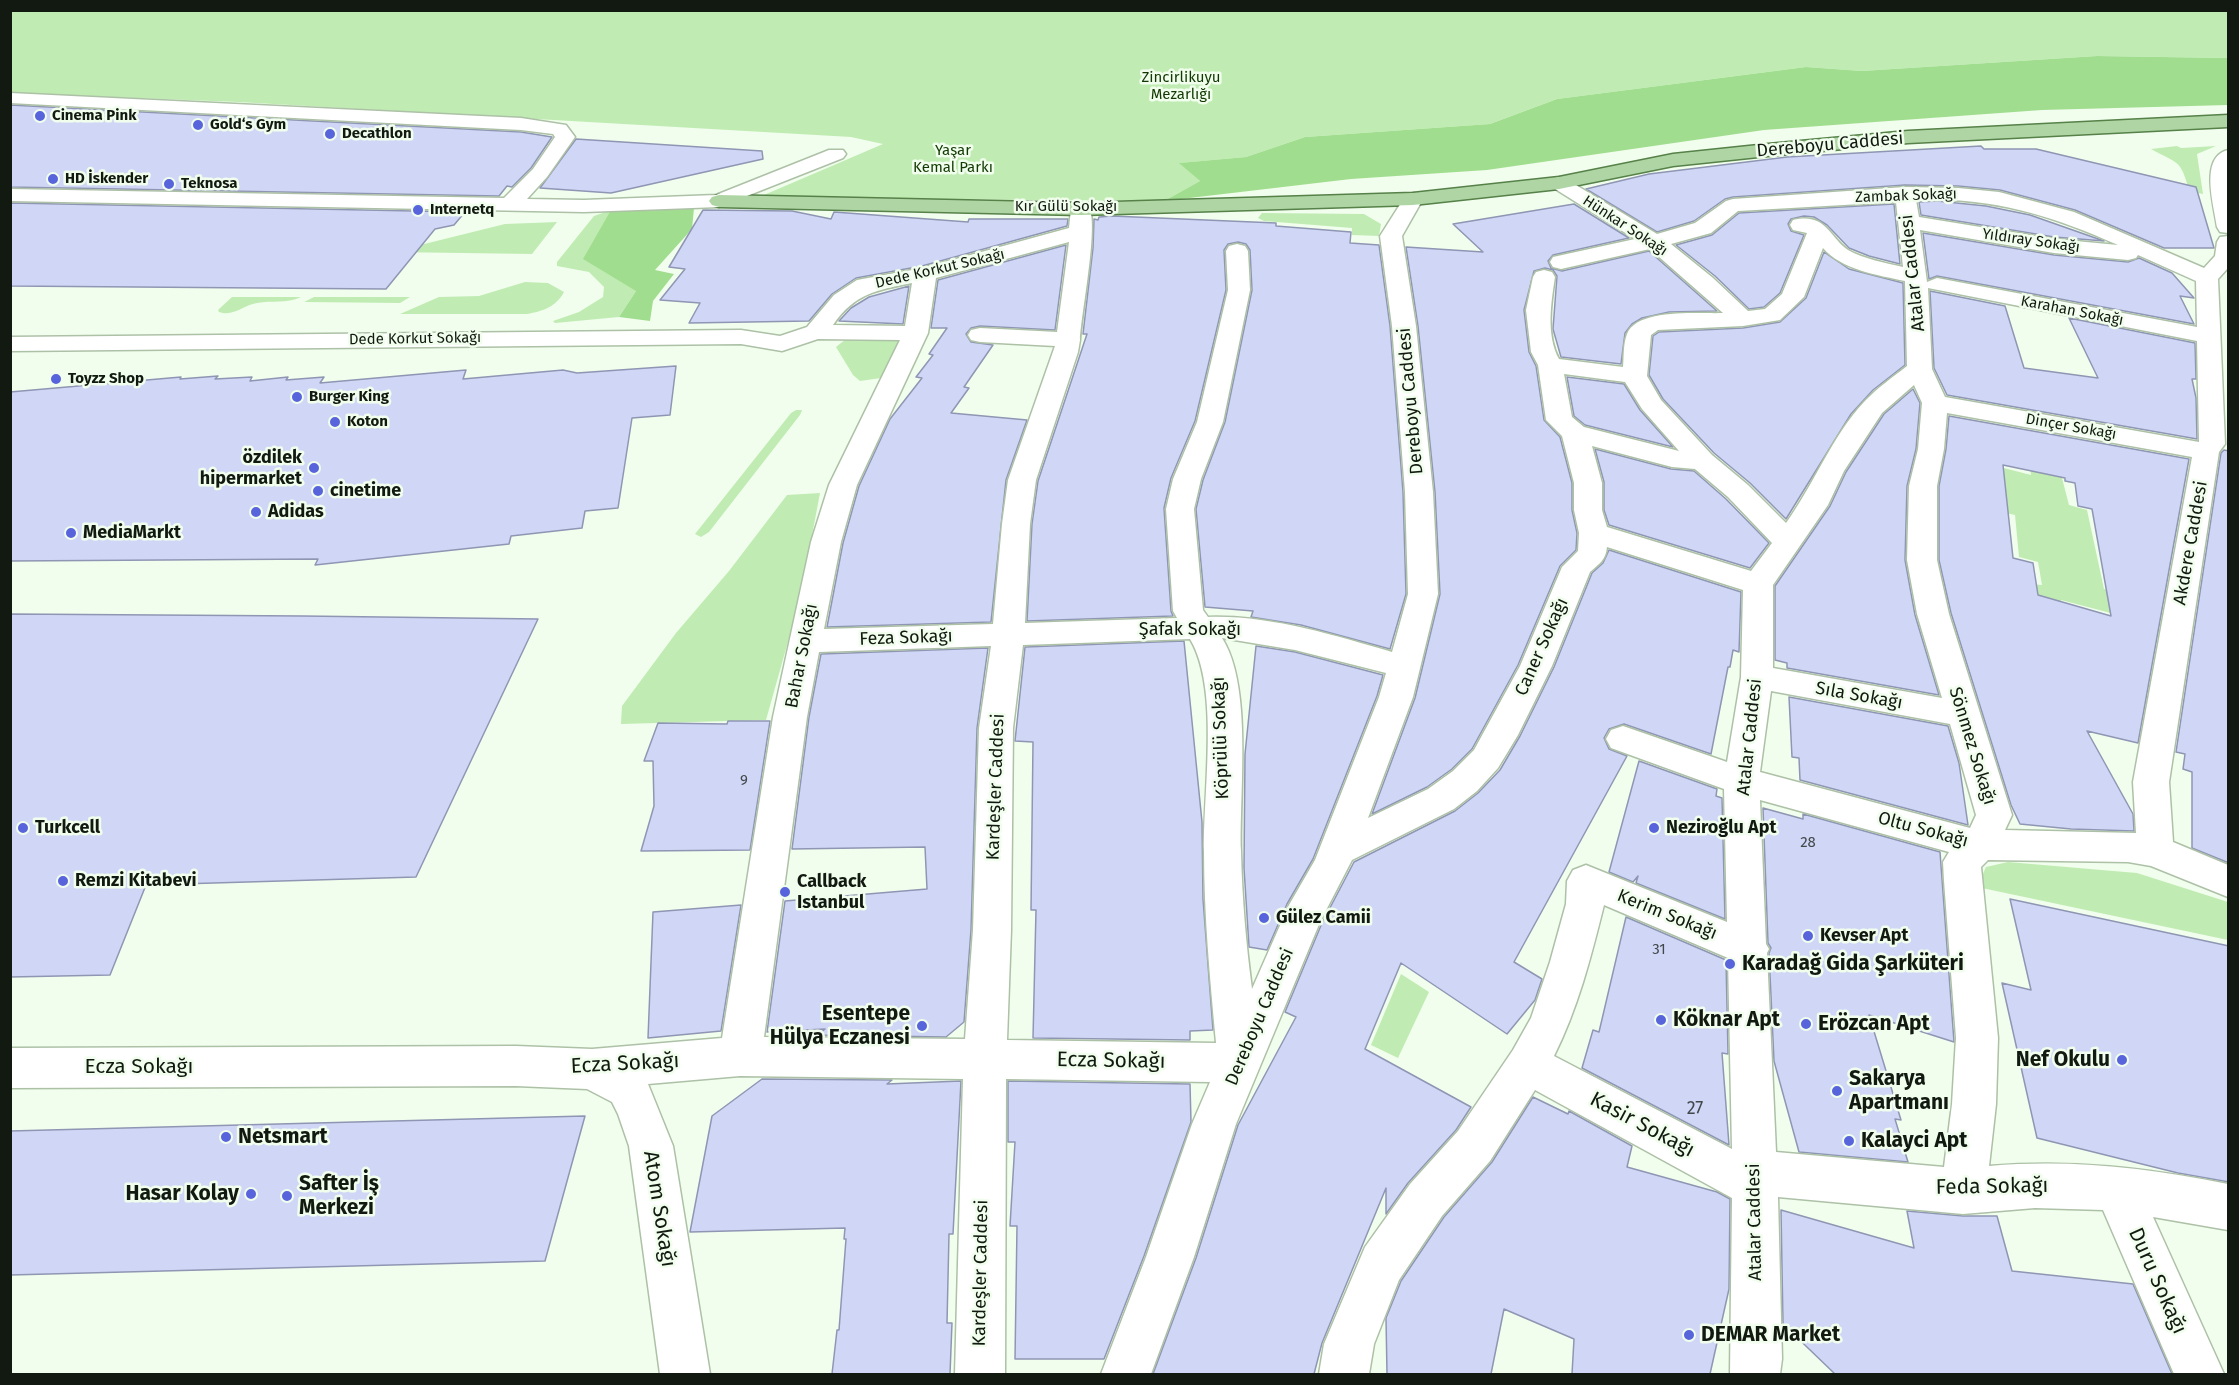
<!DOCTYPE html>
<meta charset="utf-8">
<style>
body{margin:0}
#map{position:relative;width:2239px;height:1385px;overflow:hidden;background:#f1feed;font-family:"Fira Sans",sans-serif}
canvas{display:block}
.frame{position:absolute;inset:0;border:12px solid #121910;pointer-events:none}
</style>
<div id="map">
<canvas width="2239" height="1385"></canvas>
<div class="frame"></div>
</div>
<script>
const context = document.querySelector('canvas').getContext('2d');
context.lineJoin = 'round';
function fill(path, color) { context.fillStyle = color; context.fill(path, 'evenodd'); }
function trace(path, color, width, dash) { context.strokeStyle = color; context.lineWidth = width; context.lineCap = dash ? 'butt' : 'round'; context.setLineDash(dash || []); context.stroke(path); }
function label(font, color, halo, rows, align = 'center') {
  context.font = font + ' "Fira Sans",sans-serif'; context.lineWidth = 5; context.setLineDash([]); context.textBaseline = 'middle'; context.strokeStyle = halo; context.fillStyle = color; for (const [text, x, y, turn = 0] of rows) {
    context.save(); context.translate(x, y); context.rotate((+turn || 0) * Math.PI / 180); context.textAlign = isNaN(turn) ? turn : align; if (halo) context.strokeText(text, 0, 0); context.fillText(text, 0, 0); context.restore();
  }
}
const green = new Path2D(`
 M11 10 2228 11V58L2097 56 1862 71 1806 67 1557 99 1490 124 1305 137 1246 157 1180 163 1200 181 1164 201 757 198 883 144 851 137 238 102 11 93Z
 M2177 146 2181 148 2216 146 2197 154 2203 194 2189 191C2181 158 2177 164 2151 149Z
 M611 210 636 291 619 317 555 323 553 321 579 312 603 297 604 287 589 272 557 266V262L594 216Z
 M1262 213 1364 214 1381 224 1379 236 1352 235V228L1264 221 1258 218Z
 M557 222 532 254 392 252 505 224Z
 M525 282 548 283 564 292C556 307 543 311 527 314H400L439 297 479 296Z
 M232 297H301C286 304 272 300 257 303 243 305 234 317 219 312L218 310Z
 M314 297H410L400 303 304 302Z
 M846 339H903L881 378 860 381 853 375 836 347Z
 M796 410H802L800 415 709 532 701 537 695 534 791 413Z
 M2028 449 2056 455 2069 505 2087 510 2104 589 2163 605 2160 626 2061 600 2060 621 2031 614 2030 584 2042 585 2038 562 2019 557 2015 515 2006 513 2000 467 2031 475Z
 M820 493 800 599 766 720 621 724 622 706 676 633 729 571 787 495Z
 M2008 862 2137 873 2228 902V940L1977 887 1986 867Z
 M1401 974 1429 992 1398 1058 1371 1045Z`);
const forest = new Path2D(`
 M2097 56 2228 58V105L2042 110 1764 130 1487 170 1351 179 1164 201 1200 181 1179 163 1246 157 1305 137 1490 124 1557 99 1806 67 1862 71Z
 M694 208 692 229 655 270 674 274 653 301 650 321 619 317 636 291 583 259 611 210Z`);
const building = new Path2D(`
 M10 105 521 132 552 137 531 168 512 187 507 186 499 196 10 187Z
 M576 139 762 151 763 159 611 193 540 188Z
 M1981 146 1984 149H2036L2196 187 2214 248H2164L2075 210 2000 190 1958 186 1905 185 1733 197 1725 199 1694 221 1657 232 1586 189 1649 174 1787 157Z
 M1937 201 1986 206 2030 215 2104 241 2054 237 1921 215 1919 202Z
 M10 203 465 212 454 225 435 229 386 289 10 286Z
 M1574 204 1629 238 1553 255 1548 261 1551 268 1562 271 1649 251 1717 311 1669 312 1642 318 1632 324 1625 333 1621 364 1561 357 1553 329 1557 276 1553 270 1545 268 1534 271 1524 310 1529 352 1536 366 1544 420 1560 437 1572 483V510L1577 533 1576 550 1560 566 1518 665 1472 749 1452 769 1427 787 1372 814 1415 698 1440 594 1435 492 1418 326 1406 247 1483 252 1453 224Z
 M1894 204 1900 264 1869 256 1849 248 1827 225 1814 217 1804 216 1791 219 1788 224 1791 231 1804 235 1780 293 1764 307 1749 309 1715 276 1676 245 1712 235 1739 213Z
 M703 210 792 211 831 219 834 212 968 222 969 219H1068L1067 226 922 266 856 278 832 294 809 321 689 323 700 303 660 300 685 269 669 267Z
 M1112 216 1276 223V226L1351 232 1350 243 1379 245 1390 326 1403 492 1406 594 1390 649 1301 625 1251 617 1253 611 1205 607 1196 509 1203 480 1225 422 1252 290 1250 250 1246 244 1238 242 1228 244 1224 250 1226 290 1195 421 1171 478 1164 508 1171 611 1173 616 1027 621 1032 524 1038 481 1087 334H1083L1093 248 1094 219 1098 220 1099 217Z
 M1923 233 2054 255 2128 262 2139 258 2172 273 2194 298 2180 296 2194 324 1937 276 1929 279Z
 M1066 245 1055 330 980 326 971 328 966 334 971 342 993 345 964 387 969 388 951 413 1027 420 1006 480 991 622 827 627 843 543 859 486 890 419 922 378 916 377 933 355 929 354 947 328H931L938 280Z
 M1824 252 1849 269 1903 283 1905 365 1873 390 1851 414 1786 519 1750 483 1714 453 1663 399 1649 375 1653 336 1659 332 1743 328 1780 322 1806 298Z
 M909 286 903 324 839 321 851 308 869 297Z
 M1930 291 2005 306 2024 368 2098 378 2069 318 2195 343 2196 379H2192L2196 398 2197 439 1947 395 1934 368Z
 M676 366 670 415 632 418 618 508 585 511 582 528 511 536 509 544 315 565 318 559 10 561V392L181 377 180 379 218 376 215 379 252 377 250 381 288 377 286 380 324 377 320 383 466 370 463 379 563 370 577 373Z
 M1567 377 1624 384 1640 410 1673 447 1585 425 1574 416Z
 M1913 389 1920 403 1916 449 1907 486 1905 560 1915 615 1939 695 1787 668V663L1775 660V586L1830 506 1846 472 1884 414Z
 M1949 416 2189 459 2138 743 2087 731 2133 814 2134 831 2071 829 2020 824 2011 805 1951 613 1939 560V486L1946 449ZM2003 465 2065 478V481L2075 483 2078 506 2092 509 2111 616 2038 595 2033 563 2013 558Z
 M1595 449 1671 469 1694 471 1726 499 1769 543 1750 568 1609 525 1604 510V482Z
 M2224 450 2229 451V863L2192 848V772L2183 769 2185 754 2176 752 2221 453Z
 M1609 550 1741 592 1739 652 1733 650 1730 667H1728L1711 754 1624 724 1609 729 1604 738 1609 749 1627 756 1514 962 1542 979 1535 1000 1507 1034 1401 963 1365 1049 1471 1107 1456 1130 1408 1183 1386 1214V1188L1322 1343 1314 1374H1153L1196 1258 1238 1125 1296 1017 1285 1012 1322 923 1354 862 1455 811 1478 793 1500 770 1520 736 1554 667 1592 573 1603 563Z
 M10 614 303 616 538 619 416 877 146 885 110 975 10 977Z
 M1184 641 1202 822 1203 899 1213 1030 1190 1031V1040L1033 1038 1036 910H1031L1033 742 1015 741 1025 647Z
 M1256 646 1295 652 1383 675 1377 696 1313 859 1287 904 1267 950 1249 947 1244 868 1245 754Z
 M988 648 977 728 971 930 964 1022 946 1037 818 1035 825 1029 767 1032 785 901 927 889 925 847 792 849 809 717 821 654Z
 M1789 697 1948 726 1959 763 1968 825 1800 780 1799 758 1792 757Z
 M728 721H770L750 850 641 851 654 806 653 761H644L658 723 727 724Z
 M1639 761 1717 789 1716 796 1722 798 1725 919 1636 883 1638 876 1633 882 1609 872Z
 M1763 808 1803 819V814L1940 852 1954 1042 1869 1015 1901 1120 1895 1119 1908 1162 1799 1152 1774 1061 1769 953 1771 948 1768 943Z
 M2010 899 2229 946V1182L2178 1173 2037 1138 2002 983 2031 990Z
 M741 905 721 1031 648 1038 653 912Z
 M1626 917 1726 960 1728 1054 1722 1053 1729 1145 1582 1068 1593 1030 1599 1032Z
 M762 1079 892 1080 887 1084 961 1081 953 1234H949L947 1323H952L950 1374H832L837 1330H839L846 1239H844L845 1228 690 1232 712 1116Z
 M1008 1081 1190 1084 1191 1122 1144 1256 1104 1359H1015L1017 1226H1010L1015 1142H1008Z
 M1533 1097 1568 1114 1569 1111 1632 1146 1627 1167 1717 1192 1730 1199 1729 1289 1710 1374H1572L1574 1339 1504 1309 1491 1374H1387L1386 1318 1401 1281 1444 1217 1492 1162Z
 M585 1116 545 1261 10 1275V1131Z
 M1781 1210 1914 1248 1907 1211 1963 1216H1997L2012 1271 2133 1284 2172 1374H1835L1783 1324Z`);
const minor = new Path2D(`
 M10 93 521 118 566 125 575 137 547 177 527 199 584 200 716 195 829 150H843L846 154 843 158 719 207 584 212 10 201V189L504 198 533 169 555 137 553 134 521 130 10 103Z
 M2228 150V233L2220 232 2217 227C2214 205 2199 157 2228 150Z
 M1559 177 1566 179 1657 234 1695 223 1726 201 1733 199 1905 187 1958 188 1999 192 2074 212 2204 268 2215 256 2217 242 2220 237 2228 236V268L2218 279 2225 444 2219 452 2169 782 2173 842 2228 865V897L2151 866 2128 862 1988 860 1981 867 1998 1038 1996 1104 1989 1166C2073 1159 2146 1168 2228 1184V1230L2153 1217 2224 1374H2174L2103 1210 2035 1208 1963 1214 1778 1197 1782 1359 1780 1374H1730L1732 1198 1535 1090 1490 1161 1442 1216 1399 1280 1374 1344 1369 1374H1319L1324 1344 1365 1247 1410 1184 1458 1131 1513 1050 1531 1018 1550 962 1566 904 1567 881 1573 870 1586 865 1727 922 1724 789 1611 748 1606 739 1611 730 1623 726 1727 762 1741 677 1743 590 1607 547C1606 560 1599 564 1590 572L1552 666 1518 735 1498 768 1477 791 1454 809 1352 860 1320 922 1236 1124 1194 1257 1151 1374H1101L1146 1257 1192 1124 1210 1082 1006 1079 1005 1374H955L963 1079 740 1076 648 1084 673 1146 710 1374H660L629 1146 618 1114 612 1102 587 1089 516 1086 10 1088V1048L516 1046 592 1049 722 1038 773 717 811 542 829 485 900 340 818 339 782 351 741 344 10 351V337L741 330 780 336 807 327 834 295 857 280 923 268 1069 228 1071 209 1074 205 1081 203 1088 205C1100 221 1081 314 1080 340L1078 352 1036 480 1030 524 1025 623 1177 618 1173 611 1166 509 1173 479 1197 422 1228 290 1226 251 1229 246 1237 244 1245 246 1248 251 1250 290 1223 422 1201 479 1194 509 1203 610 1208 617C1269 615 1333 635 1392 652L1408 594 1405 492 1392 326 1380 236 1406 195 1413 193 1420 195 1423 199 1402 236 1416 326 1433 492 1438 594 1413 697 1368 818 1428 789 1453 771 1474 750 1520 666 1562 567 1578 551 1579 533 1574 510V483L1562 436 1546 420 1538 365 1531 352 1526 310 1533 277 1536 272 1544 270 1552 272 1555 277C1551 303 1546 335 1559 359L1623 367C1624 357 1623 344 1627 334 1637 308 1699 314 1723 313L1650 249 1561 269 1553 267 1550 262 1553 257 1635 239 1552 187 1549 183 1552 179ZM1937 199C2008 202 2054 217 2118 245L2054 239 1919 217 1916 200ZM1896 202 1903 267C1886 263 1864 259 1848 250 1829 237 1826 212 1793 220L1790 225 1793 230 1807 233 1782 294 1765 309 1748 311 1713 278 1671 244 1711 233 1738 211ZM1920 230 2054 253 2128 260 2136 258 2138 255 2196 281 2197 327 1937 278 1927 282ZM1069 242 1057 332 980 328 971 330 968 335 971 340 980 342 1055 346 1008 480 1002 524 993 624 824 629 841 542 857 485 928 333 936 278ZM1823 248C1842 270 1877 275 1905 281L1907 366C1893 377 1877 388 1864 402 1832 436 1813 486 1786 523L1748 485 1712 455 1661 400 1647 376 1651 335 1658 330 1743 326 1780 320 1804 297ZM912 283 905 326 833 325C855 293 877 290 912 283ZM1928 288 2197 341 2199 442 1945 397 1932 369ZM1564 374 1625 382 1642 409 1679 451 1584 427 1572 417ZM1914 385 1922 403 1918 449 1909 486 1907 560 1917 614 1942 698 1773 668V585L1828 505 1844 471 1882 413ZM1947 413 2192 457 2133 782 2136 833 2005 830 2012 815 1949 614 1937 560V486L1944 449ZM1592 446 1672 467 1695 469 1728 497 1772 543 1751 571 1607 527 1602 510V483ZM1222 638 1295 650 1386 673 1379 697 1315 860 1289 905 1252 989C1246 944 1242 897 1241 851 1239 794 1253 686 1222 638ZM1190 639C1220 688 1203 793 1204 851 1204 915 1210 979 1216 1043L1007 1040 1011 930 1013 728 1023 645ZM991 646 979 728 973 930 965 1039 764 1037 807 717 819 652ZM1771 691 1950 724 1976 815 1970 828 1760 772ZM1760 800 1949 852 1943 862 1944 881 1956 1038 1952 1104 1944 1167 1776 1152 1767 953 1769 949 1766 944ZM1604 905 1728 958 1732 1149 1554 1056C1578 1008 1591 957 1604 905Z`);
const major = new Path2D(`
 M2228 115V127L1908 143 1768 156 1673 166 1559 189 1413 205 1081 215 719 207 712 205 709 201 712 197 719 195 1081 203 1413 193 1559 177 1673 154 1768 144 1908 131Z`);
const markers = [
 [40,116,6,"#5864db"],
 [198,125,6,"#5864db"],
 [330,134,6,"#5864db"],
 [53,179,6,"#5864db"],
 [169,184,6,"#5864db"],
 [418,210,6,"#5864db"],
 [56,379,6,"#5864db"],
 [297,397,6,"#5864db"],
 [335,422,6,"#5864db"],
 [314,468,6,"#5864db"],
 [318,491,6,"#5864db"],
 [256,512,6,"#5864db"],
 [71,533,6,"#5864db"],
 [23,828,6,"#5864db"],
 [1654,828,6,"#5864db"],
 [63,881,6,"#5864db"],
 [785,892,6,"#5864db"],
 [1264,918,6,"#5864db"],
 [1808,936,6,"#5864db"],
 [1730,964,6,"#5864db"],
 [1661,1020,6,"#5864db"],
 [1806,1024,6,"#5864db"],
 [922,1026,6,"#5864db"],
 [2122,1060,6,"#5864db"],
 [1837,1091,6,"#5864db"],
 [226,1137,6,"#5864db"],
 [1849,1141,6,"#5864db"],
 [251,1194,6,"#5864db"],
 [287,1196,6,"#5864db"],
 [1689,1335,6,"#5864db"]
];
const farParknames = [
 ["Zincirlikuyu",1181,78],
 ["Mezarlığı",1181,95],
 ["Yaşar",953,151],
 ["Kemal Parkı",953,168]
];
const farPoinames = [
 ["Cinema Pink",52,116],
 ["Gold‘s Gym",210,125],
 ["Decathlon",342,134],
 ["HD İskender",65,179],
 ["Teknosa",181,184],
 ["Internetq",430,210],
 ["Toyzz Shop",68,379],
 ["Burger King",309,397],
 ["Koton",347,422]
];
const farStreetnames = [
 ["Zambak Sokağı",1906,196,-2],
 ["Kır Gülü Sokağı",1066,207],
 ["Hünkar Sokağı",1625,226,33],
 ["Yıldıray Sokağı",2031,241,8],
 ["Dede Korkut Sokağı",940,269,-13],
 ["Karahan Sokağı",2072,311,11],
 ["Dede Korkut Sokağı",415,339,-1],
 ["Dinçer Sokağı",2071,427,10]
];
const numberNames = [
 ["9",744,781],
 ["28",1808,843],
 ["31",1659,950]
];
const streetNames = [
 ["Dereboyu Caddesi",1830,145,-5],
 ["Atalar Caddesi",1913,273,-96],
 ["Dereboyu Caddesi",1411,401,-95],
 ["Akdere Caddesi",2191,543,-80],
 ["Şafak Sokağı",1190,630],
 ["Feza Sokağı",906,638,-2],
 ["Caner Sokağı",1542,647,-66],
 ["Bahar Sokağı",802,656,-79],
 ["Sıla Sokağı",1859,696,10],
 ["Atalar Caddesi",1750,737,-84],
 ["Köprülü Sokağı",1221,738,-92],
 ["Sönmez Sokağı",1972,746,73],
 ["Kardeşler Caddesi",996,787,-88],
 ["Oltu Sokağı",1923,830,15],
 ["Kerim Sokağı",1667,915,22],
 ["Dereboyu Caddesi",1260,1017,-67],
 ["Atalar Caddesi",1755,1222,-91],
 ["Kardeşler Caddesi",981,1273,-89]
];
const poiNames = [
 ["özdilek",302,458,"right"],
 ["hipermarket",302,479,"right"],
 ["cinetime",330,491],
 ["Adidas",268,512],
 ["MediaMarkt",83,533],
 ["Turkcell",35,828],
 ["Neziroğlu Apt",1666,828],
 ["Remzi Kitabevi",75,881],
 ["Callback",797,882],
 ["Istanbul",797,903],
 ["Gülez Camii",1276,918],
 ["Kevser Apt",1820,936]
];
const nearNumbernames = [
 ["27",1695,1109]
];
const nearPoinames = [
 ["Karadağ Gida Şarküteri",1742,964],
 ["Esentepe",910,1014,"right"],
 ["Hülya Eczanesi",910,1038,"right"],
 ["Köknar Apt",1673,1020],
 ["Erözcan Apt",1818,1024],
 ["Nef Okulu",2110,1060,"right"],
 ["Sakarya",1849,1079],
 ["Apartmanı",1849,1103],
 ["Netsmart",238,1137],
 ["Kalayci Apt",1861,1141],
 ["Safter İş",299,1184],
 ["Merkezi",299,1208],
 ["Hasar Kolay",239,1194,"right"],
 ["DEMAR Market",1701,1335]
];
const nearStreetnames = [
 ["Ecza Sokağı",1111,1061,1],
 ["Ecza Sokağı",625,1064,-3],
 ["Ecza Sokağı",139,1067],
 ["Kasir Sokağı",1642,1125,28],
 ["Feda Sokağı",1992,1187,-1],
 ["Atom Sokağı",659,1209,81],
 ["Duru Sokağı",2157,1281,66]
];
fill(green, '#c0ecb3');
fill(forest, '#a1dd8f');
fill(building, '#d0d7f6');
trace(building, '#8f96b3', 1.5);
trace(minor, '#adc1a7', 3);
trace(major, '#568149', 3);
fill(minor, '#fff');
fill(major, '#afd5a4');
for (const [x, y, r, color] of markers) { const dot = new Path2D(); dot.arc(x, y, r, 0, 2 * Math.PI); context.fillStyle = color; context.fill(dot); trace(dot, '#f1feed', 2); }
label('15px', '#123903', '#f1feed', farParknames);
label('bold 15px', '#121910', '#f1feed', farPoinames, 'left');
label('15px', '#121910', '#f1feed', farStreetnames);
label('15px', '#42484a', null, numberNames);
label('18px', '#121910', '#f1feed', streetNames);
label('bold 18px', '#121910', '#f1feed', poiNames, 'left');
label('18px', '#42484a', null, nearNumbernames);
label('bold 21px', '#121910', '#f1feed', nearPoinames, 'left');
label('21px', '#121910', '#f1feed', nearStreetnames);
</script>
